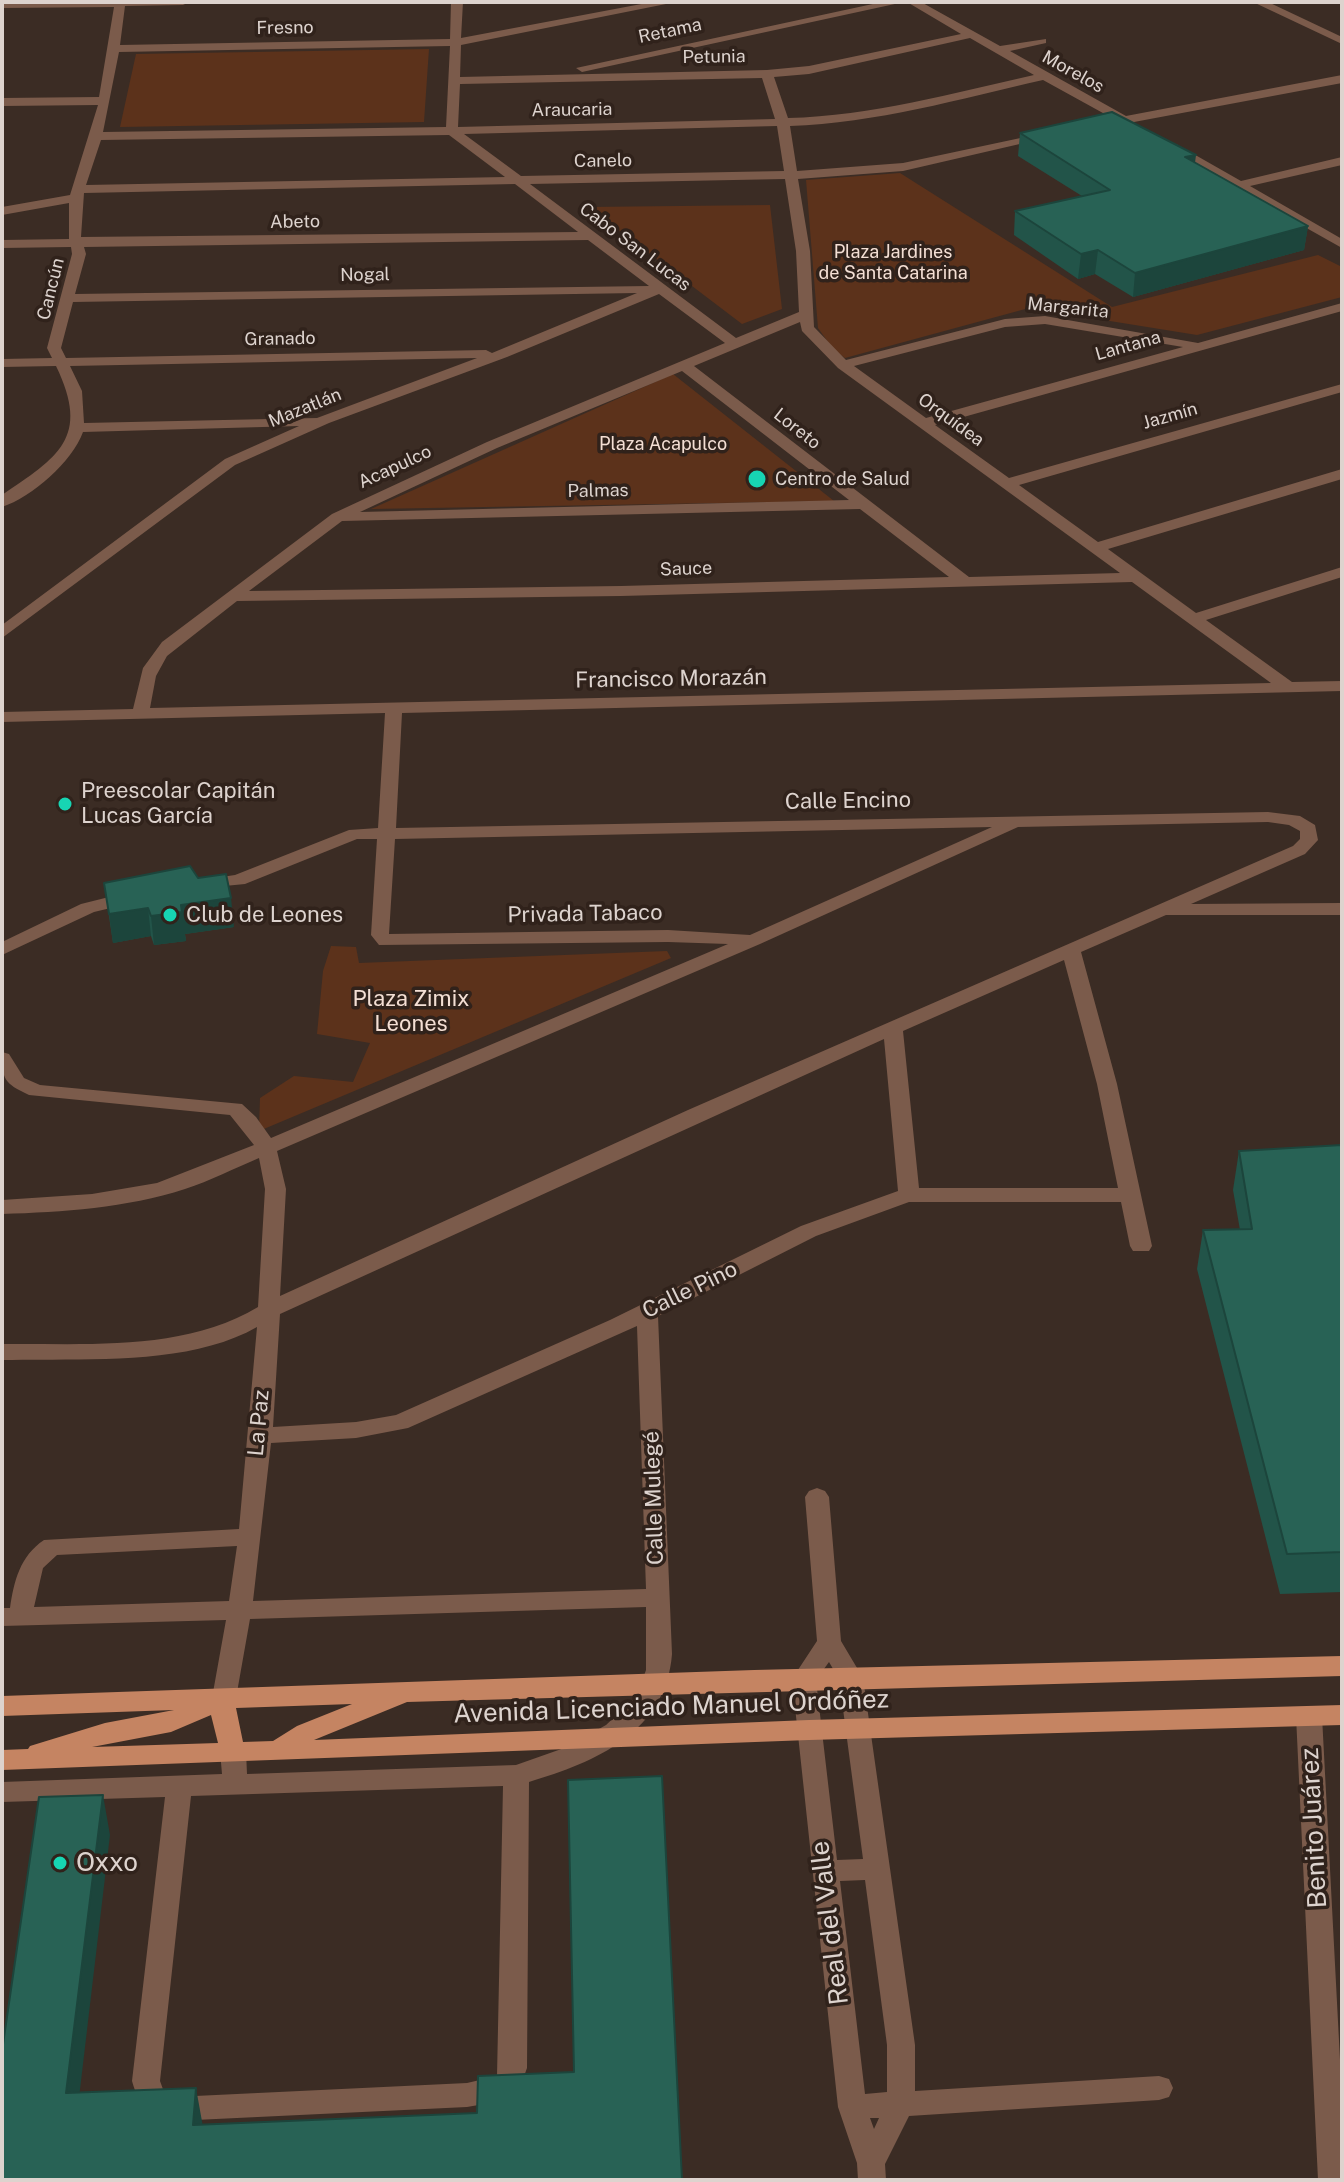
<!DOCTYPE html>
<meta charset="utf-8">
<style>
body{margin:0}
#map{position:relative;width:1344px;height:2182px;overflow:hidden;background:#3b2c24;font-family:"Public Sans",sans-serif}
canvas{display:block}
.frame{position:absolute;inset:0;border:4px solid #ddd3ce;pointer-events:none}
</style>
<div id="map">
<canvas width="1344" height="2182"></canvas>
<div class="frame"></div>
</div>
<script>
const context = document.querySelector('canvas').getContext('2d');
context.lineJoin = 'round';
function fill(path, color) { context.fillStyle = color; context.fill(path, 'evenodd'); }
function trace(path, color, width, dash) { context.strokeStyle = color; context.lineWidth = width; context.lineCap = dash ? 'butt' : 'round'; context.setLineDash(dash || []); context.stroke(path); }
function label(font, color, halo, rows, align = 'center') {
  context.font = font + ' "Public Sans",sans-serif'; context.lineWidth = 7; context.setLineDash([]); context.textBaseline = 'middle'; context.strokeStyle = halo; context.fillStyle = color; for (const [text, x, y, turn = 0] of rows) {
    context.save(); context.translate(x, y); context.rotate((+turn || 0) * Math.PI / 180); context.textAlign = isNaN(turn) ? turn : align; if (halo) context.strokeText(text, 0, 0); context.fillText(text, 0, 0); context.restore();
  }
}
const green = new Path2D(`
 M429 49 424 122 120 127 136 54Z
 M900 173 1112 307 1318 255 1342 267V297L1197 335 1029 308 845 358 833 349 818 328 806 180Z
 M770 205 782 309 742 324 588 207Z
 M673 374 834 501 371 509Z
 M331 946 356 947 359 963 667 951 671 958 259 1131 260 1098 294 1076 353 1082 370 1043 317 1034 323 971Z`);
const minor = new Path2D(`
 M2 2H189L183 5 125 6 120 45 450 39 451 2H463L461 38 652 2H676L461 45 460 77 767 70 809 66 961 34 907 2H921L1000 46 1046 39V43L1010 51 1126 116 1342 75V83L1102 128 1098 127V121L1112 118 1043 80C960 99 876 123 790 126L797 171 903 163 1044 133 1050 137 903 171 798 179 810 251 814 327 846 360 1005 319 1045 316 1198 343 1342 303V311L935 425 1009 478 1342 384V392L1019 485 1098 542 1342 469V479L1108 549 1196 613 1342 567V577L1206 620 1292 682 1342 681V691L402 713 396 828 1268 812 1300 816 1315 825 1318 840 1305 854 1191 904 1342 903V915H1166L1081 952 1117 1084 1152 1246 1149 1251H1133L1130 1246 1121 1202H909L816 1236 658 1316 672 1654C666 1732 596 1762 529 1782L527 2068 518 2093 490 2103 467 2107 174 2121C149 2116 139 2106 132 2081L165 1797 2 1802V1782L222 1774 220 1751 224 1744 233 1741 242 1744 246 1751 247 1774 516 1765 567 1747 606 1725 637 1696 646 1670V1607L250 1619 236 1698 233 1705 224 1708 215 1705 212 1698 226 1620 2 1626V1608H10C14 1581 20 1556 44 1540L239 1529 257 1327C187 1367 81 1358 2 1360V1344C87 1343 183 1352 258 1307L265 1189 259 1158C235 1168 210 1181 185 1189 126 1208 63 1212 2 1214V1200L92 1194 157 1183 254 1145 230 1115 29 1095C4 1083 2 1080 2 1052L9 1054 24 1078 40 1085 242 1104 256 1117 271 1138 728 944 668 942 379 945 371 935 377 839H357L245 884 194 889 191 885 194 881 235 875 349 830 378 828 385 713 2 722V712L133 709 143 668 162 642 332 514 487 442 725 343 659 294 507 357 329 423 235 465 2 638V625L225 459 299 426 83 432C72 462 32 497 2 507V495C58 457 91 438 56 366L2 367V359L52 358 47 348 72 254 71 247 2 248V240L69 239V203L2 215V207L70 195 98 105 2 106V98L99 97 114 7 2 8ZM970 38 1034 75C953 93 872 116 788 118L774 77 809 74ZM450 46 446 127 103 132 119 52ZM762 78 775 119 458 127 460 84ZM777 126 784 171 521 176 464 134ZM449 135 505 177 86 185 101 140ZM785 179 796 251 799 312 736 338 530 184ZM515 184 578 232 81 237 84 193ZM588 240 649 286 75 294 86 254 84 247ZM637 293 492 353 486 350 66 358 61 348 73 302ZM800 322 802 331 838 368 1120 573 969 577 694 366ZM1045 324 1183 347 926 418 854 366 1005 327ZM477 358 317 418 84 423 82 391 70 366ZM682 371 849 500 360 512 497 448ZM860 509 949 577 621 586 249 591 342 521ZM1132 582 1271 683 150 708 156 676 167 656 237 601 621 596ZM1268 822 1289 825 1300 831V839L1293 846 688 1110 280 1296 286 1189 277 1151 760 944 1018 827ZM992 827 750 935 668 930 389 934 395 839ZM1064 960 1097 1084 1118 1188H919L903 1031ZM884 1039 898 1191 801 1226 610 1320 396 1415 356 1422 273 1427 280 1314ZM637 1326 646 1589 253 1601 271 1443 356 1438 408 1428ZM237 1546 229 1601 34 1607 43 1568 57 1555ZM503 1786 497 2076 467 2083 174 2097 164 2092 160 2081 191 1796Z
 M882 2H904L582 72 576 68Z
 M1253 2H1268L1342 37V44Z
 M1168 144H1176L1241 181 1342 157V165L1250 186 1342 239V248L1168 150Z
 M133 891 140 893 142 897 140 901 94 912 2 955V942L81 904Z
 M817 1488 825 1491 829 1497 841 1641 863 1678 915 2045V2091L1159 2076 1169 2079 1173 2088 1169 2097 1159 2100 909 2116 885 2164 886 2180H858L857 2163 838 2107 792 1679 817 1641 805 1497 809 1491ZM829 1662 839 1679 863 1859 837 1860 816 1680ZM865 1880 887 2045V2092L865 2094 840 1881ZM870 2118H879L874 2129Z
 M1309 1706 1318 1709 1322 1716 1342 2098V2180H1318L1296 1716 1300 1709Z`);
const major = new Path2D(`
 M1342 1656V1676L407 1702 314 1740 809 1720 1342 1705V1725L809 1740 2 1770V1750L28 1749 30 1746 105 1723 174 1710 2 1716V1696L754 1670ZM352 1704 297 1726 273 1741 243 1742 236 1708ZM211 1715 218 1743 92 1747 171 1732Z`);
const wall = new Path2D(`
 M1020 133 1195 163 1308 226 1304 250 1133 297 1095 274 1078 279 1014 235 1015 211 1082 196 1018 156Z
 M104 883 234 927 185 934 186 941 154 945 151 936 113 943Z
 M1342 1145V1592L1280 1594 1197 1269 1203 1230H1240L1233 1190 1239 1151Z`);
const shadedWall = new Path2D(`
 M1196 155 1193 178 1185 157Z
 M1308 226 1304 250 1133 297 1135 273Z
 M1098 250 1095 274 1078 279 1081 254Z
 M231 898 234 927 185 934 186 941 154 945 151 916 181 905Z
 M148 908 151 936 113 943 109 914Z
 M103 1795 110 1835 75 2132 66 2093Z
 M196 2088 203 2127 193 2125Z`);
const building = new Path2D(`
 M1112 112 1196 155 1185 157 1308 226 1135 273 1098 250 1081 254 1015 211 1110 190 1020 133Z
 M190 866 198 878 226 874 231 898 181 905 182 912 151 916 148 908 109 914 104 883Z
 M1342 1145V1552L1287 1554 1203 1230 1252 1229 1239 1151Z
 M662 1776 682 2180H2V2051L39 1797 103 1795 66 2093 196 2088 193 2125 477 2113 478 2076 574 2072 568 1780Z`);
const markers = [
 [757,479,10,"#17d5b3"],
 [65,804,8,"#17d5b3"],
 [170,915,8,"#17d5b3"],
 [60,1863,8,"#17d5b3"]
];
const farStreetnames = [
 ["Fresno",285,28,-1],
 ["Retama",670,31,-12],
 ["Petunia",714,57,-1],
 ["Morelos",1073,72,29],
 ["Araucaria",572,110,-1],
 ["Canelo",603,161,-1],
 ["Abeto",295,222,-1],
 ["Cabo San Lucas",635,247,37],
 ["Nogal",365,275,-1],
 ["Cancún",51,289,-76],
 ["Margarita",1068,308,6],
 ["Granado",280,339,-1],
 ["Lantana",1128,346,-16],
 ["Mazatlán",305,408,-22],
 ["Jazmín",1170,416,-16],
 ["Orquídea",951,420,36],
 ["Loreto",797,429,38],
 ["Acapulco",395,467,-25],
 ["Palmas",598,491,-1],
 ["Sauce",686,569,-2]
];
const farParknames = [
 ["Plaza Jardines",893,252],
 ["de Santa Catarina",893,273],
 ["Plaza Acapulco",663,444]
];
const farPoinames = [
 ["Centro de Salud",775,479]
];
const streetNames = [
 ["Francisco Morazán",671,679,-1],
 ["Calle Encino",848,801,-1],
 ["Privada Tabaco",585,914,-1],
 ["Calle Pino",690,1290,-26],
 ["La Paz",259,1423,-85],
 ["Calle Mulegé",654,1498,-92]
];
const poiNames = [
 ["Preescolar Capitán",81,791],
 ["Lucas García",81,816],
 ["Club de Leones",186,915]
];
const parkNames = [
 ["Plaza Zimix",411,999],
 ["Leones",411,1024]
];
const nearStreetnames = [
 ["Avenida Licenciado Manuel Ordóñez",671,1707,-2],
 ["Benito Juárez",1314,1828,-93],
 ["Real del Valle",830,1923,-97]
];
const nearPoinames = [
 ["Oxxo",76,1863]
];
fill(green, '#5c321b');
fill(minor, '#7b5b4b');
fill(major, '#c58462');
fill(wall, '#225449');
fill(shadedWall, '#1c453c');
fill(building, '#286255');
trace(building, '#1c453c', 2);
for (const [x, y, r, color] of markers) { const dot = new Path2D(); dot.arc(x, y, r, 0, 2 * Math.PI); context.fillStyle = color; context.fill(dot); trace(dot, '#30221b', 3); }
label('18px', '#ddd3ce', '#30221b', farStreetnames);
label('18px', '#f4dfd4', '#30221b', farParknames);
label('18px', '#ddd3ce', '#30221b', farPoinames, 'left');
label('22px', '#ddd3ce', '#30221b', streetNames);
label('22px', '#ddd3ce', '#30221b', poiNames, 'left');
label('22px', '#f4dfd4', '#30221b', parkNames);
label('26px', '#ddd3ce', '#30221b', nearStreetnames);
label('26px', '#ddd3ce', '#30221b', nearPoinames, 'left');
</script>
